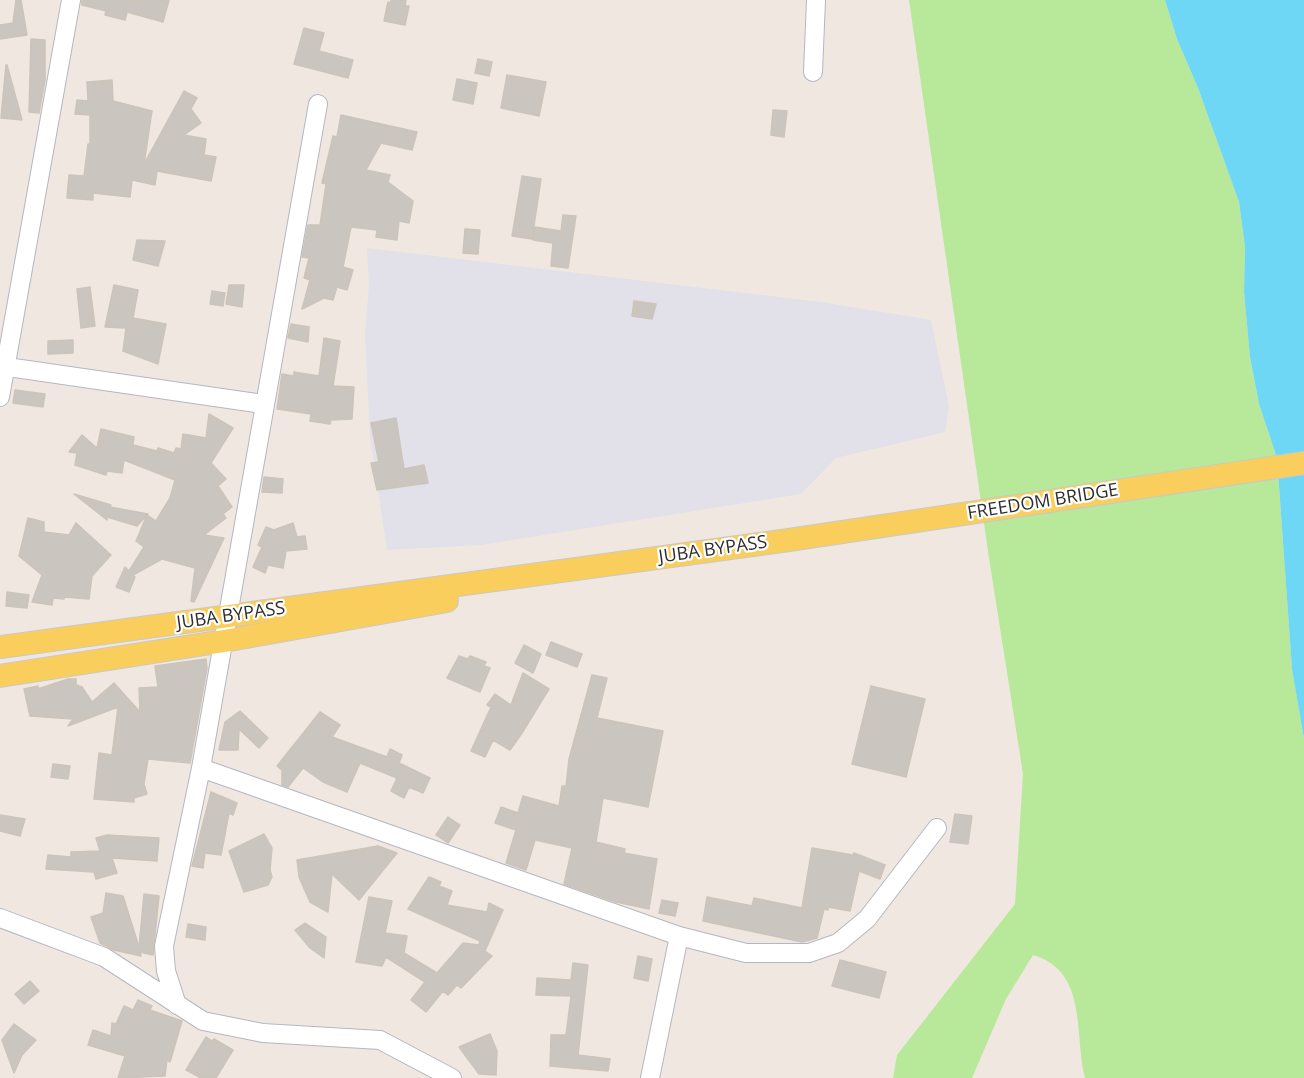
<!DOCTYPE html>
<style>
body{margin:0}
canvas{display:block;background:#f0e8e0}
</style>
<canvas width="1304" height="1078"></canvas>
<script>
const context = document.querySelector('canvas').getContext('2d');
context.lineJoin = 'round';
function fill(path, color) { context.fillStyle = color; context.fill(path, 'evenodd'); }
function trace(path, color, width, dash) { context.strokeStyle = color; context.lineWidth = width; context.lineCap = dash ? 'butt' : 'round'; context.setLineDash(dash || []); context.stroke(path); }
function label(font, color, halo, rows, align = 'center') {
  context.font = font + ' "Open Sans",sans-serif'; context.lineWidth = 4.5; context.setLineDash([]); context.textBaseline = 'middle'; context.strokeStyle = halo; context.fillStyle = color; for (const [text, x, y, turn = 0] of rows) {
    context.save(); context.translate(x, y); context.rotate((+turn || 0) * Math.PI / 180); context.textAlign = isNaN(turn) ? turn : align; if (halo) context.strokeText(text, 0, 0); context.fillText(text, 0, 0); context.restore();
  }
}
const industrial = new Path2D(`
 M367 248 821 302 931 320 949 406 945 432 836 458 801 494 481 545 387 550 370 436 365 336 369 284Z`);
const green = new Path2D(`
 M909 0H1165L1177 39 1198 88 1239 202 1245 247 1244 292 1250 357 1259 404 1277 458 1292 668 1304 739V1078H1085C1074 1033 1088 971 1033 955L1006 999 972 1078H893L897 1055 1015 904 1023 774 989 558Z`);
const water = new Path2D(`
 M1165 0H1304V739L1292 669 1277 458 1259 404 1250 357 1244 292 1245 247 1239 202 1198 88 1177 39Z`);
const building = new Path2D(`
 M16 0H21L27 35 0 39V25L13 23Z
 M82 0H169L163 22 127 12 125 20 105 15 106 11 82 5Z
 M391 0H406L405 6H409L405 25 384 21 388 2 391 3Z
 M304 28 324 33 319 51 353 60 348 78 294 64Z
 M31 39 45 40V80L39 113 29 112Z
 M478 59 492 62 489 76 475 73Z
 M6 65H7L22 120 1 118Z
 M507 75 546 82 539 116 501 108Z
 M457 79 477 83 473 104 453 100Z
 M112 80 113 101 152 111 144 164 184 91 197 98 191 109 201 123 184 135 206 139 204 155 216 157 211 181 157 171 155 185 132 180 130 197 93 193V200L67 198 69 175 84 176 88 144 90 145V115L75 114 77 100 88 101 87 82Z
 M773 110 787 111 784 137 771 135Z
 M341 115 417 132 412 150 381 143 366 170 390 175 388 182 413 201 409 223 399 221 397 240 376 237 377 230 351 227 343 267 353 270 347 290 337 287 333 300 324 298 302 309 310 280 304 278 309 258 302 257 308 225H320L326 184 322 183 333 136 337 137Z
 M522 176 541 179 532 239 512 236Z
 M563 215 576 216 568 268 551 266 553 243 533 240 535 227 561 231Z
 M465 229 480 230 478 254 463 253Z
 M137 240 165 241 158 266 133 260Z
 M114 285 138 290 133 318 166 324 158 364 123 351 126 328 105 327Z
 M229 285H244L242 307 226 304Z
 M90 287 95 326 81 328 77 289Z
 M212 291 225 293 223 306 210 304Z
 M634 301 656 304 652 319 632 316Z
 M291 324 309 327 308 342 288 338Z
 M324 338 340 341 333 386 354 387 352 419 331 420 330 424 310 421 311 414 277 409 282 374 294 376V372L319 376Z
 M73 340V353L48 354V341Z
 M15 390 45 394 43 407 13 403Z
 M209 414 233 428 211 463 226 479 218 486 232 507 223 514 226 518 204 535 224 538 194 602 191 601 195 568 162 559 133 575 135 577 129 592 116 587 125 567 129 571 144 547 136 541 147 515 156 521 170 498 175 480 124 460 122 473 107 471 106 475 75 465 77 453 69 452 82 435 97 448 101 429 134 437 133 445 157 451 158 448 174 453 176 448 181 449 183 434 206 438Z
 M396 418 404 469 424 465 428 483 377 490 371 463 379 462 371 423Z
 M264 477 283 479 282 493 262 492Z
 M74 494 111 505 110 507 148 514 137 526 107 517V520Z
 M28 518 44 522V532L69 535 76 523 111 555 92 576 89 599 64 597V599L53 598 52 605 32 602 42 575 19 556Z
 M293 523 297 537 305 536 307 549 286 551 283 568 268 565 265 573 253 567 262 547 258 545 266 527 274 530Z
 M7 592 29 595 27 608 6 606Z
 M551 642 582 654 577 667 546 655Z
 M524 645 541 654 533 673 515 663Z
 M459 656 468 659 470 656 486 662 484 666 490 668 480 692 447 678Z
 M206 659 207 668 190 763 148 759 144 784 147 794 134 798V802L94 799 99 753 112 755 118 707 68 726 73 719 30 716 24 689 38 686V689L68 679H76V685L82 687 92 702 114 683 140 712 139 688 158 687 155 666Z
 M523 673 549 689 522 733 510 750 493 740 485 757 471 751 491 707 487 705 495 694 511 705Z
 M592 675 607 678 597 718 663 731 648 807 603 798 596 842 625 849 624 853 657 859 649 909 616 902 564 884 572 848 535 840 526 870 506 863 516 830 495 823 501 807 518 813 523 796 559 806 562 786H566L569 759Z
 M871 686 925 699 906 777 852 764Z
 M240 711 268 738 259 748 239 729 238 750H219L225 722Z
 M320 712 340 725 332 737 387 757 390 749 402 755 399 763 430 778 423 793 409 787 404 798 391 791 397 778 360 763 347 792 323 782 303 768 288 787 282 785V770L277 766Z
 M53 764 70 766 68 779 51 777Z
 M211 792 237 803 233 815 229 813 221 855 205 853 203 868 192 866Z
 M955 814 972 816 968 844 950 842Z
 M0 815 25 819 20 836 0 831Z
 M448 817 460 825 448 843 436 835Z
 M264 834 272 848 270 870 272 877 268 885 244 892 229 851Z
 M107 835 159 838 157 861 112 858 117 873 96 879 94 872 46 869 48 855 71 857V852L100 851 96 838Z
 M378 846 397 853 359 900 332 874 328 912 310 902 299 877 297 860Z
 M812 848 853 855 854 853 885 865 880 879 859 871 850 911 828 907V910L824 909 817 938 802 942 703 921 707 897 752 906 754 898 802 908Z
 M429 877 441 882 439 886 452 891 447 905 487 912 489 903 503 910 485 951 492 956 461 988 457 985 448 995 443 991 426 1012 411 1000 425 982 386 957 382 966 356 962 369 897 392 901 385 933 407 936 404 953 437 973 463 943 479 945 480 941 408 909Z
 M106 893 123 896 139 947 144 894 159 896 153 955 140 952 141 956 114 950 100 943 91 917 103 913Z
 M662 900 678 903 675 916 659 913Z
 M305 923 326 937 324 958 310 948 295 930Z
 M188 924 206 927 205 940 186 937Z
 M638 956 652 959 648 981 634 978Z
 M840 960 886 972 879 998 832 986Z
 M573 963 588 965 578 1055 610 1059 608 1071 550 1066 551 1035H566L571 996 536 995 537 978 571 980Z
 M30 981 39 991 24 1004 15 994Z
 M138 1000 152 1006 150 1010 182 1021 170 1062 167 1060 165 1076 118 1078 125 1056 88 1045 93 1030 111 1036 112 1023 116 1024 124 1006 133 1010Z
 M14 1024 36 1040 22 1055 14 1073 2 1040Z
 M490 1034 497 1051 496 1075 479 1074 459 1047Z
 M206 1037 212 1041 214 1039 233 1050 216 1078H201L186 1070Z`);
const minor = new Path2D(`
 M813 72 816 0
 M0 366 263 404
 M0 397 71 0
 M201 768 679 936 746 953H809L838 943 867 919 937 828
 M0 918 104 957 203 1021 263 1033 380 1040 452 1078
 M177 1005 166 971 164 946 201 768 318 104
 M650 1078 679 936`);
const major = new Path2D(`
 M0 647 782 541 1304 463
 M0 676 224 641 447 601`);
const streetNames = [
 ["FREEDOM BRIDGE",1043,502,-9],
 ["JUBA BYPASS",713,550,-8],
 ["JUBA BYPASS",231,616,-8]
];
fill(industrial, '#e2e0e8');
fill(green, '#b8e89a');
fill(water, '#6fd7f6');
fill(building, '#cbc5bf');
trace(building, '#ccc4b9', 1.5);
trace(minor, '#b4b7c2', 20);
trace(major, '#c9c9c9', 24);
trace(minor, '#fff', 18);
trace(major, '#f9ce5c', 22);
label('18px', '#2e2e2e', '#fff', streetNames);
</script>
